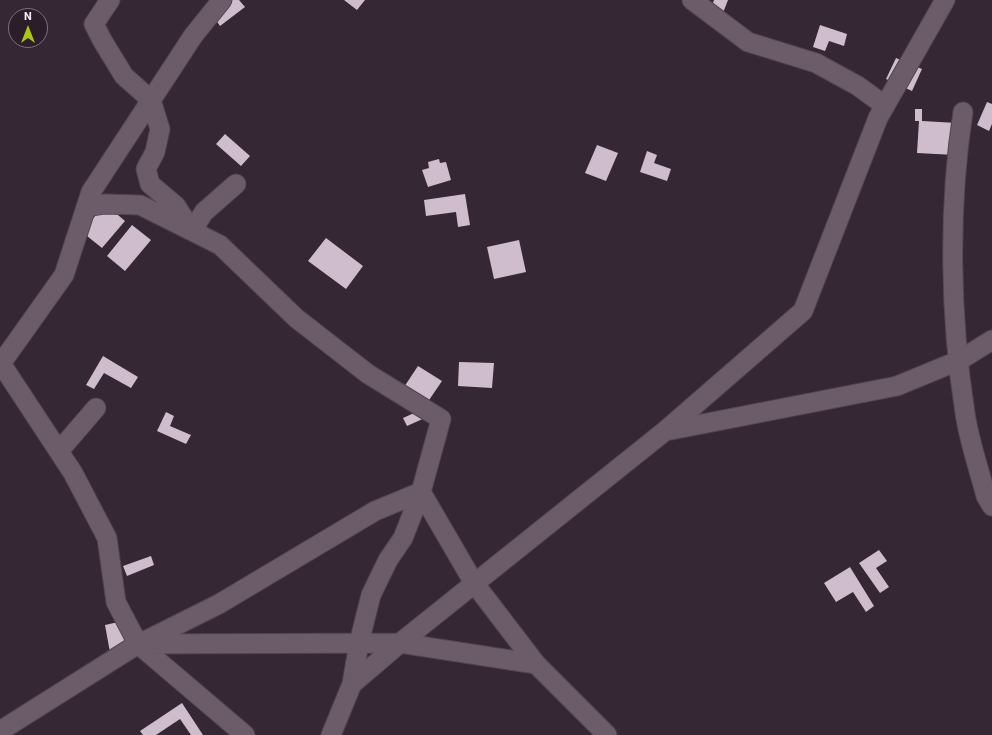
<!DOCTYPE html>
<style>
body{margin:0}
#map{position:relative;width:992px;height:735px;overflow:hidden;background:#352734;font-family:Roboto,sans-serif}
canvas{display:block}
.north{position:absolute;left:8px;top:8px;width:40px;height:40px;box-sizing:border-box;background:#2b1e2a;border:1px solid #7d717c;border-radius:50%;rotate:0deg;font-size:11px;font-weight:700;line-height:16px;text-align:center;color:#f7eef6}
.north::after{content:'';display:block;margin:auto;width:14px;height:18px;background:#acc611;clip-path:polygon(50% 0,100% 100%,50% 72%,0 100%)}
</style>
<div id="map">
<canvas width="992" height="735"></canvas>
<div class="north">N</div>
</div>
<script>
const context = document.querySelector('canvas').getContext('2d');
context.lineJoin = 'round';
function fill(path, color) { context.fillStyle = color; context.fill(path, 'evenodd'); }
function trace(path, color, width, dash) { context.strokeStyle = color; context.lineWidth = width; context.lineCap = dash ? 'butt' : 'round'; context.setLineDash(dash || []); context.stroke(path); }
const building = new Path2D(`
 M228 0H239L245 7 220 26 211 13Z
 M344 0H365L357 10Z
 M714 0H728L721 18 709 14Z
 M820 25 847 34 844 46 829 41 825 51 813 47Z
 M896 58 922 69 912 91 886 79Z
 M987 102 992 104V124L989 131 977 125Z
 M915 109H922V121L957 123 955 155 917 153 919 121H915Z
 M225 134 250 156 241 166 216 144Z
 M597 145 618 153 606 181 585 173Z
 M647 151 657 155 654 163 671 169 667 181 640 172Z
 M439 159 440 163 446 162 451 180 428 187 422 170 429 168 428 162Z
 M465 194 470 225 458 227 456 212 426 216 424 200Z
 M105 204 125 221 102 248 82 232Z
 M132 225 151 240 125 271 107 256Z
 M326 238 363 266 346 289 308 261Z
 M519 240 526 272 494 279 487 247Z
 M103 356 138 377 131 388 104 373 94 389 86 385Z
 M459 362 494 363 492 388 458 386Z
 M418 366 442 381 423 409 427 417 407 426 403 418 423 409 400 393Z
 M166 412 174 416 170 426 191 435 186 444 157 431Z
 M879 550 887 561 876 568 889 587 880 593 859 563Z
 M151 556 154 565 127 576 123 566Z
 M850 567 874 606 866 612 853 592 836 602 824 583Z
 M123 621 129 655 111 658 105 625Z
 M182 703 203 735H191L180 719 156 735H143L140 731Z`);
const minor = new Path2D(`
 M110 0 94 24 102 40 124 76 151 100 160 129 155 152 146 169 150 184 176 206 192 231 204 212 236 184
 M692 0 748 42 816 63 858 86 884 105
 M963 112C948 209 950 317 965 413 969 441 979 469 986 496L992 506
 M86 207 105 204 140 205 220 245 296 318 368 374 441 419 421 492 474 583 536 664 607 735
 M0 362 73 473 107 538 116 602 138 644 245 735
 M0 365 64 275 91 192 193 36 222 0
 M666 431 897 386 960 360 992 340
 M59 451 96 408
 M145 641 219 604 375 511 421 492
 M352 684 359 643 371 595 388 560 403 538 421 492
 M0 731 138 644 400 643 536 664
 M331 735 352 684 400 643 665 431 803 311 878 118 945 0`);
fill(building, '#cfbdcd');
trace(minor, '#514550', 21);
trace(minor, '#6c5c6a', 19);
</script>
